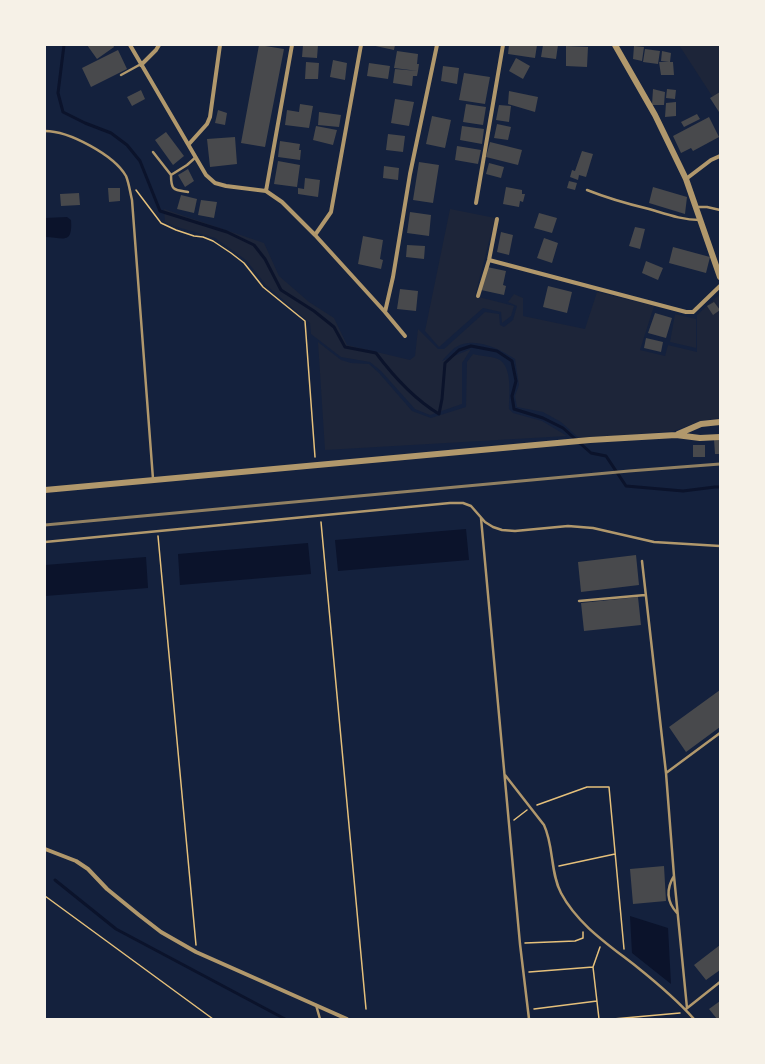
<!DOCTYPE html>
<style>
body{margin:0}
#map{position:relative;width:765px;height:1064px;overflow:hidden;background:#14213d;font-family:"Varela Round",sans-serif}
canvas{display:block}
.frame{position:absolute;inset:0;border:46px solid #f6f1e7;pointer-events:none}
</style>
<div id="map">
<canvas width="765" height="1064"></canvas>
<div class="frame"></div>
</div>
<script>
const context = document.querySelector('canvas').getContext('2d');
context.lineJoin = 'round';
function fill(path, color) { context.fillStyle = color; context.fill(path, 'evenodd'); }
function trace(path, color, width, dash) { context.strokeStyle = color; context.lineWidth = width; context.lineCap = dash ? 'butt' : 'round'; context.setLineDash(dash || []); context.stroke(path); }
const green = new Path2D(`
 M679 45H720V97L712 96Z
 M164 209 264 243 279 276 309 302 334 318 347 345 410 360 415 356 418 329 438 349H444L485 312 499 314 500 325 504 327 513 320 517 306 508 302 514 294 523 298V316L585 329 597 292 654 306 640 350 665 356 668 345 697 352V315L720 294V418L701 421 674 431 580 439 561 422 543 412 517 407 515 396 519 385 515 359C499 349 475 336 456 347 451 350 446 357 442 361L471 349 462 363V404L430 415 415 409 381 371 370 362 341 357 311 334 310 323 266 285 246 260 215 238 174 226 165 222Z
 M450 209 495 218 475 296 514 306 511 316 502 323 501 312 483 308 439 347 425 331Z
 M675 314 696 319V348L670 342Z
 M318 342 341 360 351 363 369 364 379 373 412 411 431 418 466 407 467 362 473 354C480 356 491 356 498 359 513 366 509 395 509 409L513 413 542 421 567 436 325 450Z`);
const water = new Path2D(`
 M67 217 71 220C73 246 62 237 45 237V218Z
 M466 529 469 560 338 571 335 540Z
 M308 543 311 574 180 585 178 554Z
 M146 557 148 588 45 596V565Z
 M630 916 668 928 671 984 632 953Z`);
const stream = new Path2D(`
 M64 45 58 93 63 112 85 123 111 133 127 145 140 161 160 211 227 232 254 245 265 259 281 290 314 311 334 327 345 347 376 353C394 377 414 399 439 414L442 399 445 363 459 350 471 346 497 351 512 361 516 381 512 396 514 409 543 418 563 428 591 453 606 456 626 486 683 491 715 487H720
 M55 880 116 929 285 1019`);
const building = new Path2D(`
 M87 45H113L114 47 97 59Z
 M259 45 284 49 265 147 241 143Z
 M303 45H318L317 58 302 57Z
 M371 45H395L394 50Z
 M509 45H537L535 58 508 54Z
 M543 45H558L556 59 541 57Z
 M566 46 588 47 587 67 566 66Z
 M634 46 644 47 642 61 633 59Z
 M645 49 660 51 658 64 643 62Z
 M118 50 127 69 91 87 82 68Z
 M397 51 418 54 417 64H419L418 71 394 68Z
 M662 51 671 53 670 62H673L674 75H661L659 62H669L661 61Z
 M516 58 530 66 523 79 509 71Z
 M333 60 347 63 345 80 330 77Z
 M306 62 319 63 318 79H305Z
 M369 63 390 66 388 79 367 76Z
 M443 66 459 68 457 84 441 81Z
 M395 69 418 71 417 76H413L412 86 393 83Z
 M464 73 490 77 485 104 459 100Z
 M653 89 665 92 664 105H652Z
 M667 89 676 90 675 99 666 98Z
 M141 90 145 99 132 106 127 97Z
 M509 91 538 97 535 112 508 104Z
 M720 92V111L719 112 710 98Z
 M395 99 414 102 409 126 391 123Z
 M676 102V116L665 117 666 103Z
 M300 104 313 106 309 128 285 125 287 110 299 112Z
 M466 104 486 107 483 125 463 122Z
 M499 105 511 106 509 122 496 120Z
 M218 110 227 113 225 125 215 123Z
 M319 112 341 115 339 127 318 125Z
 M697 114 700 119 684 127 681 122Z
 M432 116 451 120 445 148 426 144Z
 M709 117 719 137 693 151 691 148 681 153 673 136Z
 M497 124 511 127 508 140 494 138Z
 M316 126 337 130 333 145 313 140Z
 M462 126 484 129 482 144 460 140Z
 M166 132 184 156 173 165 155 140Z
 M388 134 405 136 403 152 386 150Z
 M235 137 237 164 210 167 207 139Z
 M280 141 300 144 299 150H301L300 160 278 157Z
 M490 142 522 150 518 165 486 157Z
 M457 146 481 150 478 164 455 160Z
 M582 151 593 154 586 177 579 175 578 180 570 177 572 170 575 171Z
 M278 161 300 165 297 187 274 184Z
 M419 162 439 165 433 203 413 200Z
 M489 163 504 167 501 178 486 174Z
 M384 166 399 168 398 180 383 178Z
 M188 169 194 181 185 187 178 175Z
 M305 178 320 180 318 197 298 194V188L304 189Z
 M569 181 577 183 575 190 567 188Z
 M506 187 522 190V194H525L523 202 520 201 519 207 503 204Z
 M653 187 687 197 685 214 649 203Z
 M108 188H120V201L109 202Z
 M79 193 80 205 61 206 60 194Z
 M181 195 197 199 194 213 177 209Z
 M201 200 217 202 214 218 198 215Z
 M410 212 431 215 429 236 407 233Z
 M539 213 557 218 552 233 534 228Z
 M635 227 645 229 640 249 629 246Z
 M501 232 513 235 509 255 497 252Z
 M363 236 383 240 380 259 383 260 381 269 358 264Z
 M544 238 558 243 552 263 537 258Z
 M407 245 425 246 424 259 406 257Z
 M673 247 710 257 706 273 669 263Z
 M646 261 663 268 658 280 642 273Z
 M487 267 506 271 503 285 506 286 504 295 481 290Z
 M548 286 572 292 567 313 543 307Z
 M400 289 418 291 416 311 397 309Z
 M714 302 720 310 713 315 707 306Z
 M655 313 672 318 666 338 648 333Z
 M646 338 663 342 661 352 644 348Z
 M720 438V454H715L714 439Z
 M693 445H705V457H693Z
 M636 555 639 585 581 592 578 562Z
 M638 597 641 625 584 631 581 603Z
 M720 690V727L686 752 669 727Z
 M664 866 666 901 633 904 630 869Z
 M720 945V970L706 980 694 965Z
 M720 1001V1019H717L709 1009Z`);
const path = new Path2D(`
 M136 190 161 223 176 230 194 236 203 237 213 241 231 253 244 263 263 287 305 321 315 457
 M321 522 366 1009
 M158 536 196 945
 M537 805 587 787H609L624 949
 M514 820 527 810
 M559 866 615 854
 M45 896 213 1019
 M525 943 575 941 583 938V932
 M529 972 593 967
 M534 1009 597 1001
 M599 1019 593 967 600 947
 M613 1019 680 1013`);
const service = new Path2D(`
 M121 75 141 64
 M45 131C69 131 114 155 126 176 129 183 130 192 132 200L153 479
 M153 152 171 175
 M587 190C607 198 628 204 649 209 666 214 682 220 700 220
 M188 192C174 190 171 191 171 175L187 165 196 157
 M696 207H707L720 210
 M481 518 520 944 529 1019
 M45 542 450 503H463L471 506 485 522 493 527 502 530 515 531 568 526 593 528 654 542 720 546
 M642 561 666 773 674 876 687 1008
 M579 601 645 595
 M666 773 720 733
 M505 775 544 825C554 846 550 872 561 893 578 925 609 945 637 967 657 983 677 1000 694 1019
 M674 876C666 889 667 902 677 913
 M316 1005 320 1019
 M686 1009 720 982`);
const minor = new Path2D(`
 M130 45 206 175 215 183 226 186 266 191 282 202 315 235 385 312 405 336
 M141 65 156 50 159 45
 M189 144 207 124 210 117 220 45
 M686 179 711 160 720 156
 M266 191 292 45
 M476 203 503 45
 M315 235 331 212 361 45
 M489 260 686 312H693L720 286
 M478 296 489 260 497 219
 M385 312 393 277 410 174 437 45
 M45 849 76 861 88 869 107 889 139 915 161 932 196 952 347 1019`);
const tertiary = new Path2D(`
 M615 45 655 115 686 179 720 277
 M678 434 701 424 720 422
 M45 490 590 440 676 435 700 438 720 437`);
const rail = new Path2D(`
 M45 525 629 471 720 464`);
fill(green, '#1d2539');
fill(water, '#0b132b');
trace(stream, '#0b132b', 3);
fill(building, '#48494c');
trace(path, '#e5c07b', 1.5);
trace(service, '#b1986c', 2.5);
trace(minor, '#b1986c', 4);
trace(tertiary, '#b1986c', 6);
trace(rail, '#918062', 3);
</script>
